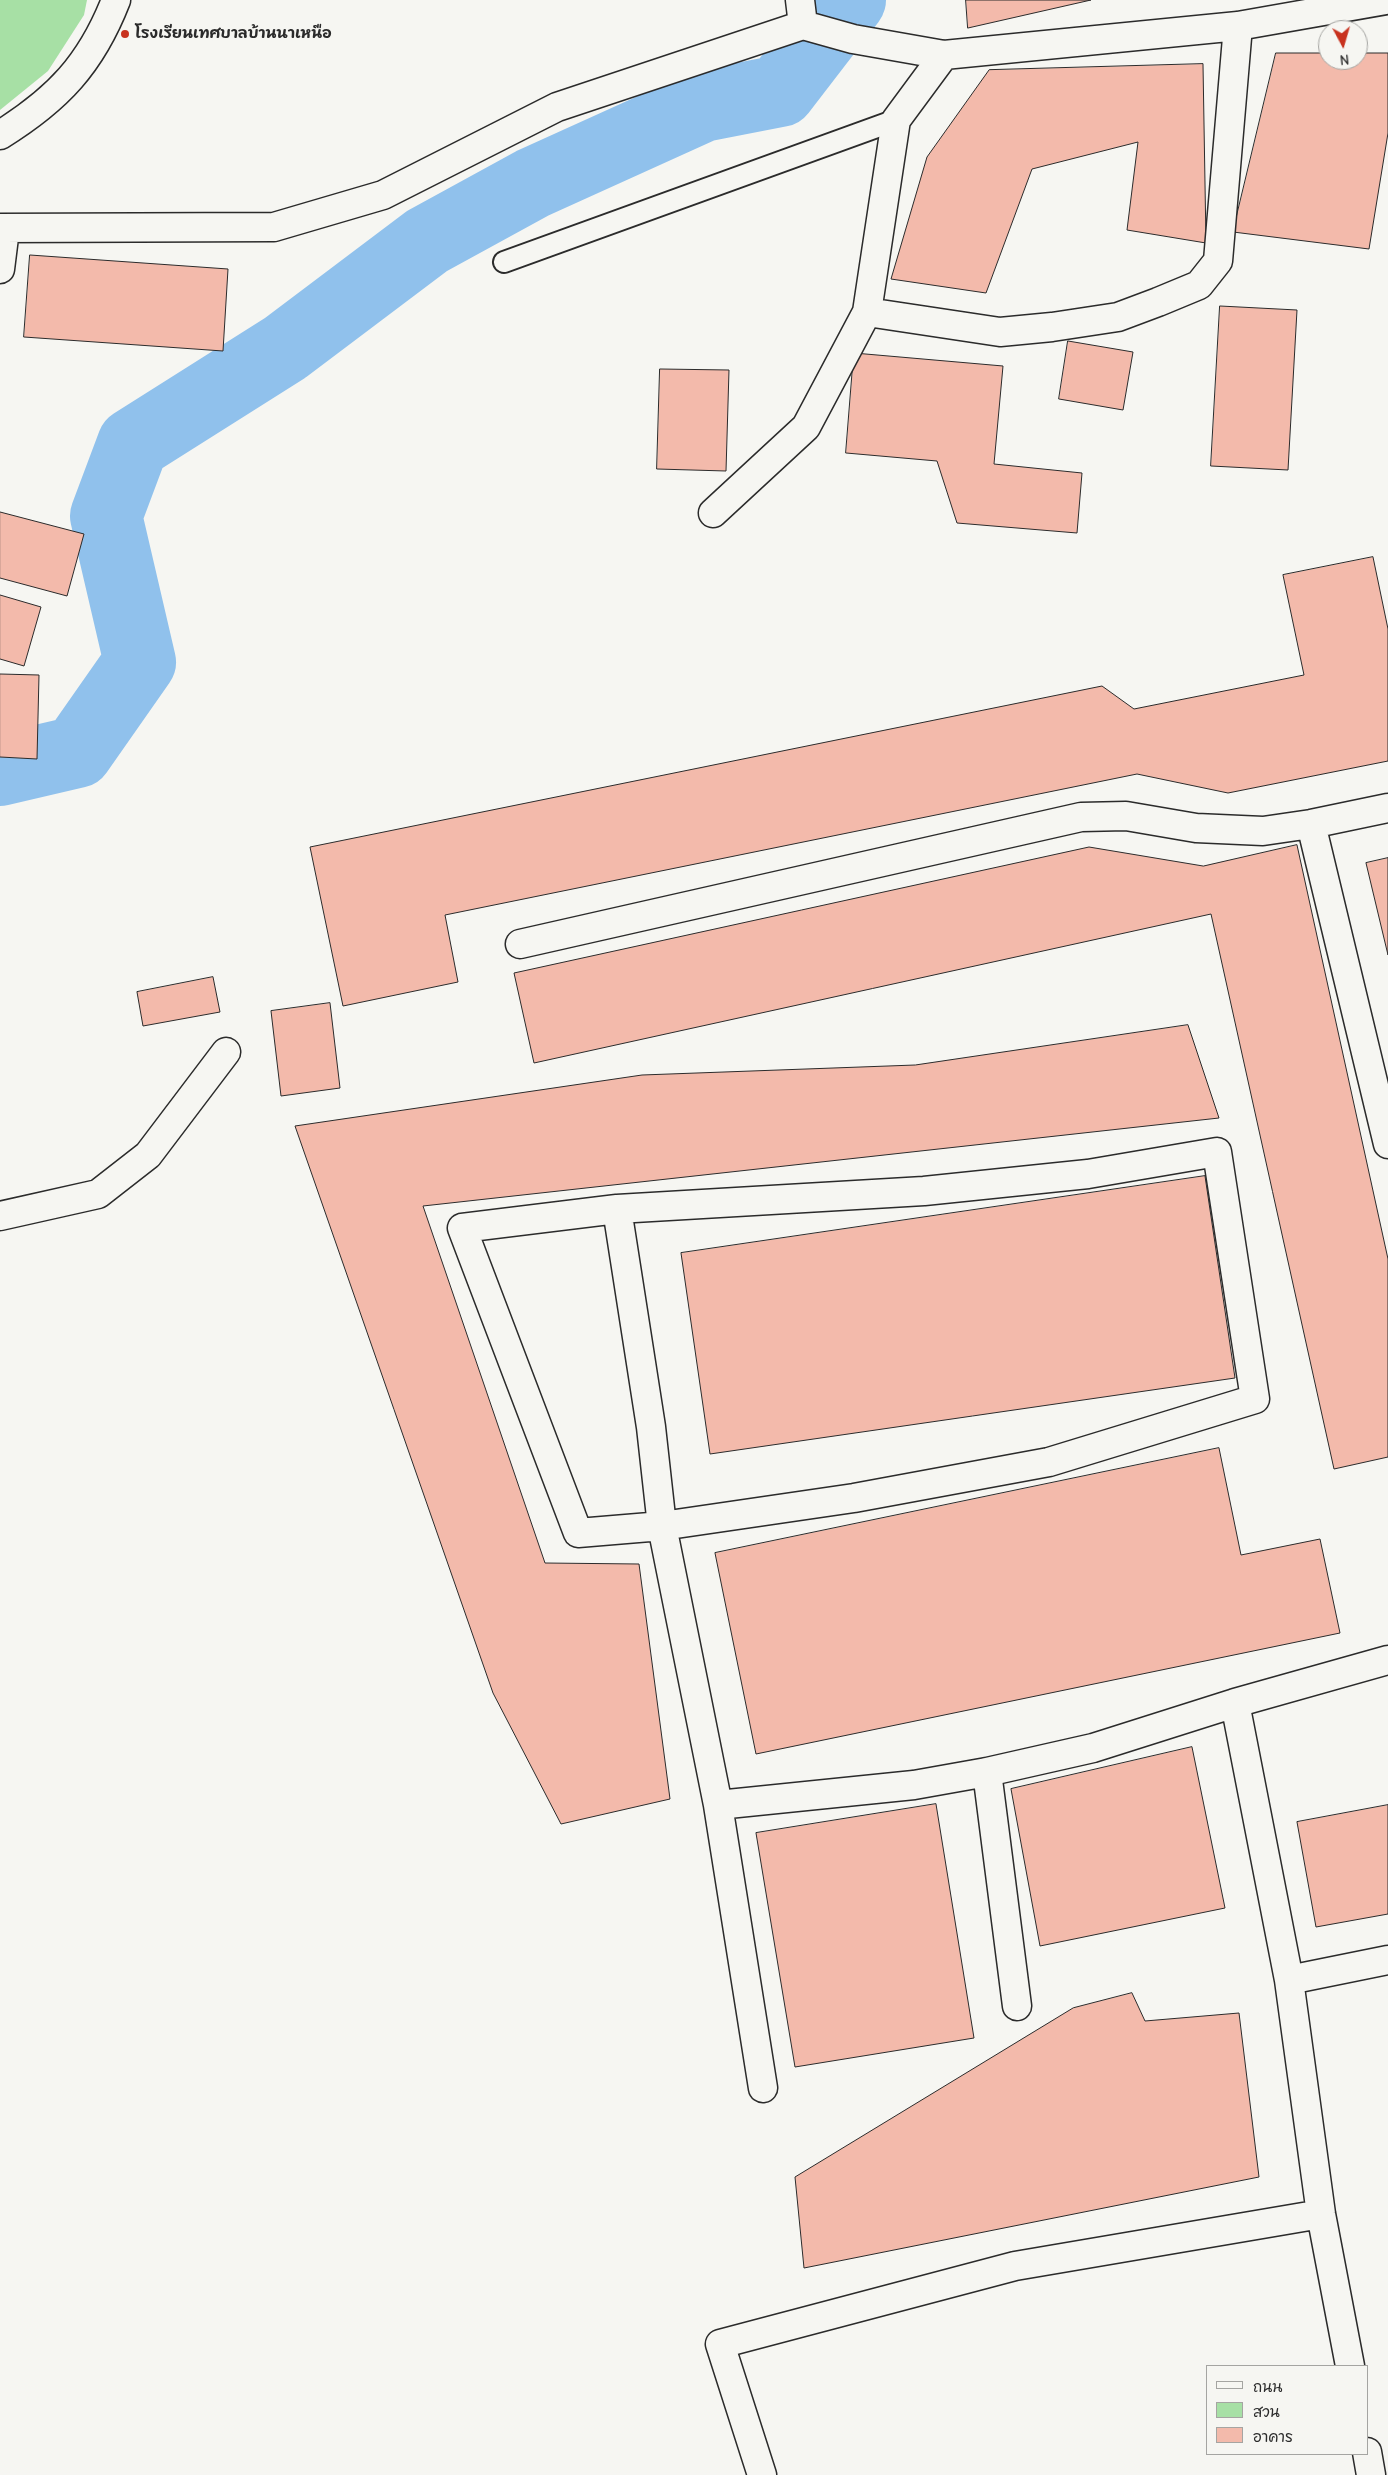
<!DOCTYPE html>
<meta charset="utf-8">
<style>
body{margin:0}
#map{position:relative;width:1388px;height:2475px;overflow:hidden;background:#f6f6f2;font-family:"Comic Neue","Playpen Sans Thai",sans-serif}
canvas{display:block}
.legend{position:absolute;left:1206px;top:2365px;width:162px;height:90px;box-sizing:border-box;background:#f6f6f2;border:1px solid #a5a5a2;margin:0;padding:6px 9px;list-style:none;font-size:15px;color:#2b2b2b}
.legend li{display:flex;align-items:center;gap:10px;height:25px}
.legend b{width:25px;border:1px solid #a5a5a2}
.north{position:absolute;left:1318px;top:20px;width:50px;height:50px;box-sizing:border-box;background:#f6f6f2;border:1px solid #a5a5a2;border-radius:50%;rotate:174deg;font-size:14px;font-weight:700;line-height:20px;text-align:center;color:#2b2b2b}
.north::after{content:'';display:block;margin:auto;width:18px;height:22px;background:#c8321e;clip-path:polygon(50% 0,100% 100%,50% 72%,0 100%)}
</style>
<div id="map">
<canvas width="1388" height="2475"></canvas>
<ul class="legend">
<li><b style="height:6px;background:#f6f6f2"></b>ถนน</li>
<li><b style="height:14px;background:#a7e0a5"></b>สวน</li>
<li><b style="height:14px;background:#f3baab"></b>อาคาร</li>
</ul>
<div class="north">N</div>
</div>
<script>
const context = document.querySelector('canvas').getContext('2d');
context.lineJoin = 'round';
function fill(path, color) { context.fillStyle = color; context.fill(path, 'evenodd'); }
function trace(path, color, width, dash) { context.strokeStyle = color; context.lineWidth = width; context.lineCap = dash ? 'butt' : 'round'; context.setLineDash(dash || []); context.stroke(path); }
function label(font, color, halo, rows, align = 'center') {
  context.font = font + ' "Comic Neue","Playpen Sans Thai",sans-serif'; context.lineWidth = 4.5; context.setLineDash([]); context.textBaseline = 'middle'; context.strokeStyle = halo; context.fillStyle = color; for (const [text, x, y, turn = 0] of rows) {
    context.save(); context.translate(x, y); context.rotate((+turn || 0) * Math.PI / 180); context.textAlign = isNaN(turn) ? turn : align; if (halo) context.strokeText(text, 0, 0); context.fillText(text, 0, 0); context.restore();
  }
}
const green = new Path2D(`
 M0 0H87L84 15 48 71 0 110Z`);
const river = new Path2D(`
 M0 770 77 752 140 662 106 516 133 444 285 348 427 241 533 183 703 106 780 91 850 0`);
const building = new Path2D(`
 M966 0H1091L968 28Z
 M1276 53H1328V60H1358V53H1388V133L1369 249 1233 232Z
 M1203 64 1206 243 1127 230 1138 142 1032 169 986 293 891 279 927 157 989 70Z
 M30 255 228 269 223 351 24 337Z
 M1220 306 1297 310 1288 470 1211 466Z
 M1068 341 1133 352 1123 410 1059 399Z
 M854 353 1003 366 994 464 1082 473 1077 533 957 523 937 461 846 453Z
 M660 369 729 370 726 471 657 469Z
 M0 512 84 534 67 596 0 578Z
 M1373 557 1388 629V761L1228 793 1137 774 445 915 458 982 343 1006 310 847 1102 686 1134 709 1304 675 1283 575Z
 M0 595 41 607 24 666 0 659Z
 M0 674 39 675 37 759 0 757Z
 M1297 845 1388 1259V1457L1334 1469 1211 914 534 1063 514 973 1089 847 1203 866Z
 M1388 858V955L1366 863Z
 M213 977 220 1012 143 1026 137 992Z
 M330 1003 340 1088 281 1096 271 1011Z
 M1188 1025 1219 1118 423 1206 545 1563 639 1564 670 1799 561 1824 493 1693 295 1126 642 1075 915 1065Z
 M1205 1176 1235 1378 710 1454 681 1253Z
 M1219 1448 1241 1555 1320 1539 1340 1633 756 1754 715 1553Z
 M1192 1747 1225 1908 1040 1946 1011 1789Z
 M936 1804 974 2038 795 2067 756 1833Z
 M1388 1805V1914L1316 1927 1297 1822Z
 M1132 1993 1145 2021 1239 2013 1259 2177 804 2268 795 2177 1073 2008Z`);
const lane = new Path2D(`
 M504 262 896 120`);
const street = new Path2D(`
 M800 0 803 25
 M0 135C58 99 91 64 116 0
 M0 228 274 227 383 195 557 107 803 25 853 39 944 55 1238 26 1386 0
 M0 269 5 229
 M867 312 1000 332 1052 327 1118 317 1158 302 1199 285 1218 261 1238 26
 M713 513 806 427 867 312 896 120 944 55
 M1311 824 1388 1144
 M520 944 1081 817 1126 816 1196 828 1263 831 1311 824 1388 808
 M1217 1152 1255 1399 1049 1462 854 1498 662 1526 578 1533 462 1228 617 1209 924 1191 1088 1174Z
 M617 1209 651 1427 662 1526 718 1805 763 2088
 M0 1216 98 1194 148 1155 226 1052
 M1235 1703 1289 1980 1321 2214 1350 2366
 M987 1772 1017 2006
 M718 1805 914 1785 987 1772 1093 1748 1235 1703 1388 1660
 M1289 1980 1388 1960
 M1367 2452 1371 2475
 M762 2475 720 2344 1015 2266 1321 2214`);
const markers = [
 [125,34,5,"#c8321e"]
];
const poiNames = [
 ["โรงเรียนเทศบาลบ้านนาเหนือ",135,34]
];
fill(green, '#a7e0a5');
trace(river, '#90c1ec', 72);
fill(building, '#f3baab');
trace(building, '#2b2b2b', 1);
trace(lane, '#2b2b2b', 24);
trace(street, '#2b2b2b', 31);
trace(lane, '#f6f6f2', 20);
trace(street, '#f6f6f2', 28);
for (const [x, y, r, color] of markers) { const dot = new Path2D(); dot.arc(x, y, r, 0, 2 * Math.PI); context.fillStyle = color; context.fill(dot); trace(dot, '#f6f6f2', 2); }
label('bold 15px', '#2b2b2b', '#f6f6f2', poiNames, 'left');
</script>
